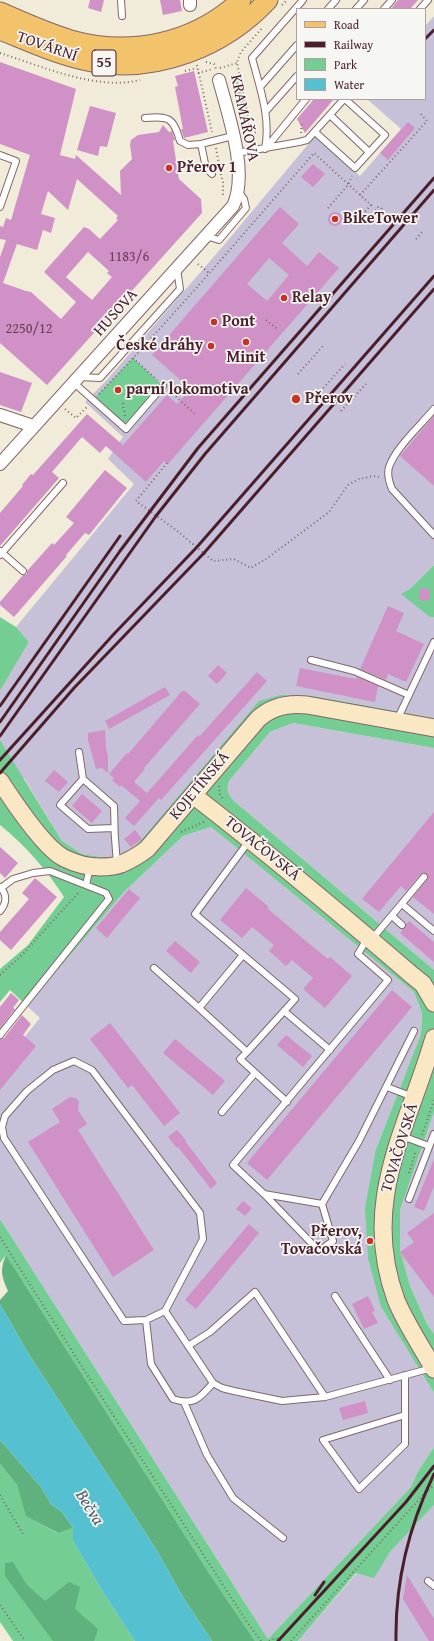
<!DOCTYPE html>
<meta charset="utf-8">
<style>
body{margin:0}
#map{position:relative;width:434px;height:1641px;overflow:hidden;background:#f1ebda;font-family:"Gentium Book Plus",serif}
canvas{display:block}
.legend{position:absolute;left:296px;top:8px;width:130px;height:92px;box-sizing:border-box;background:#f6f6f2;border:1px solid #b1a0a2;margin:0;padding:5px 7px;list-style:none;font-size:12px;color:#4a1f2b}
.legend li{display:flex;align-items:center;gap:8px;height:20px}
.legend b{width:20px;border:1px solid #b1a0a2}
</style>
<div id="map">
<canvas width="434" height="1641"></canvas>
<ul class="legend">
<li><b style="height:5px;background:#f2c36a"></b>Road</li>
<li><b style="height:5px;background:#4a1f2b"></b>Railway</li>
<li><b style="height:11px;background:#74ce94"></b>Park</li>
<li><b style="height:11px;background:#55c1d0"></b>Water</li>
</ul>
</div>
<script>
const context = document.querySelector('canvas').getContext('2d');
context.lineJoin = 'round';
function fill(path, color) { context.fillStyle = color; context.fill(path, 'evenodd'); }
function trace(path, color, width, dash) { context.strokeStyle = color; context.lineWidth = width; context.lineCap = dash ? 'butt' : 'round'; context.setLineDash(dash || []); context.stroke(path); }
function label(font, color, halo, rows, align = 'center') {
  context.font = font + ' "Gentium Book Plus",serif'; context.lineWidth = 3.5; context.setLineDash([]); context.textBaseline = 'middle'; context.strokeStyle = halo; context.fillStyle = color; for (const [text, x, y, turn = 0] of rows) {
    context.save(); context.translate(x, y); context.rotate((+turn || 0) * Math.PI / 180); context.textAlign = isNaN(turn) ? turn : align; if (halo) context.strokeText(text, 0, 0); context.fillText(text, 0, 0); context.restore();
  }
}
const industrial = new Path2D(`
 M434 16V565L410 589 430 617H434V718L313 696 280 695 143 838 125 855 107 858 82 854 62 841 24 778 0 800V691L29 642 16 627 134 484 108 459 123 437 85 402 105 382 224 245 315 136 360 176 401 129 367 99H425V26Z
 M293 723 434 748V970L234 801 226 793 229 781 270 732Z
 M211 827 414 992 422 1013 421 1034 376 1149 381 1307 434 1393V1447L417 1473 411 1487 268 1639 0 1219V1067L40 1018 27 1006 124 892 183 836Z
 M434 1112V1334L427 1324 410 1286 400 1250V1210Z
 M434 1505V1641H298L357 1573 374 1577 390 1552Z`);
const green = new Path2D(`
 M236 75C239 87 251 116 240 125L230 76Z
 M133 358 163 386 126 429 93 400Z
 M434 565V617H430L401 594 410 589Z
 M0 617 16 627 29 642 0 691Z
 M280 695 313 696 434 718V748L293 723 270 732 229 781C226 791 227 793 234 801L434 970V1112L400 1210V1250L410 1286 427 1324 434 1334V1393L381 1307 368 1258 365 1208 376 1149 421 1034 422 1013 414 992 211 827 183 836 124 892 27 1006 10 990 0 1002V969L28 945 64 897C47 870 25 845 0 825V740L62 841 82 854 107 858 125 855 143 838 259 701Z
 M0 1219 268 1639 411 1487 417 1473 434 1447V1505L390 1552 374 1578 356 1573 298 1641H255L209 1573 6 1255 0 1263Z
 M0 1464 17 1485 27 1516 57 1533 73 1528V1541L104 1594 135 1641H13L0 1622Z`);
const forest = new Path2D(`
 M6 1255 209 1573 255 1641H212L184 1599 156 1549 28 1353 0 1304V1300L8 1291C1 1275 0 1270 6 1255Z
 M0 1440 41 1487 51 1504 62 1512 73 1528 58 1533 26 1516 17 1485 0 1464Z
 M13 1562 27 1585 45 1601 69 1582 80 1587 75 1609 98 1629 94 1641H53L5 1576V1563Z`);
const water = new Path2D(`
 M0 1304 28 1353 156 1549 184 1599 212 1641H135L104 1594 73 1541V1528L62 1512 51 1504 41 1487 0 1440Z`);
const building = new Path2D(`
 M90 0H104L101 12 88 8Z
 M160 0H180L182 11 163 15Z
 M398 0H418L410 9H391Z
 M0 62 76 89 60 155 75 159 76 155 121 195 120 171 132 159 130 145 131 140 138 135 159 132 163 125 169 132 172 131 175 140 173 141 179 179 201 199 202 213 47 385 0 343V257L6 240 0 239V226L3 227 6 218 11 220 30 155 0 144ZM77 179 118 216 116 218 118 220 100 239 89 229 84 227 44 272 76 302 61 319 31 292 26 291 25 292 26 291 3 283 17 244 37 250 43 230 51 233 55 218 41 214 48 191 68 210ZM88 252 109 271 107 273 112 277 92 300 66 277Z
 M194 71 208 132 184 138 181 129H183L175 87 178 86 175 76Z
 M314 99H334L305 133 297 119Z
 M90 106 116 113 107 147 100 146 98 156 77 150Z
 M408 122 415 128 388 160 380 153Z
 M313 164 325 174 313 187 301 177Z
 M280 207 299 224 282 243 307 266 319 252 339 268 168 464 164 461 146 482 106 446 100 453 82 437 52 472 59 478 0 546V513L23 486 22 485 31 474 33 475 87 414 123 445 167 395 177 404 191 389 152 355ZM269 258 289 275 267 301 247 284Z
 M328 219a7 7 0 1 1 14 0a7 7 0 1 1-14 0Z
 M0 372 32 383 21 412 0 405Z
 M434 416V486L400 456Z
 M105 470 127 488 89 535 85 533 66 555 67 556 14 617 0 605V602L23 575 27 574V571L52 543 54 545 74 523 66 517Z
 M420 588 430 589 429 601 419 600Z
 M388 606 404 613 396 631 424 644 406 682 388 674 386 680 360 669Z
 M218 665 227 673 217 684 208 676Z
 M300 668 356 679 357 677 378 686 375 702 296 686Z
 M257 672 267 681 161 800 159 798 134 826 125 818 140 801 121 785 120 787 112 780 114 778 109 774 127 753 128 754 182 691H185L200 704 144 768 145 769 134 782 147 793 198 735 199 737Z
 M165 687 170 695 109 729 105 721Z
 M105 730 106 748 108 756V773L102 768 96 769 88 740V733Z
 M54 770 68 782 59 792 45 781Z
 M82 794 102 811 92 823 72 806Z
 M434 812V914L413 897 428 878V875L424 873 421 874 406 891 401 886 379 912 362 899Z
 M135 830 142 839 131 847 124 839Z
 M0 847 18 863 5 878 0 873Z
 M35 878 57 897 11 950 0 940V932L29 899 22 893Z
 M246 888 269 907 267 908 307 942 328 959 330 957 352 976 325 1008 303 989 313 978 292 960 286 966 269 951 274 945 252 927 242 938 220 920Z
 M129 889 140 898 107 938 96 928Z
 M409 921 434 942V962L400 933Z
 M175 941 200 962 191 973 166 951Z
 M392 990 412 1007 267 1180 247 1163Z
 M11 993 19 1000 13 1008 15 1009 0 1028V1007Z
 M22 1015 31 1024 23 1035 36 1046 0 1090V1039L4 1038Z
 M110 1023 180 1113 164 1126 132 1085 128 1088 90 1039Z
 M286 1035 312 1056 303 1067 277 1045Z
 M175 1039 225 1081 213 1095 163 1053Z
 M70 1097 76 1098 79 1102 78 1110 87 1124 78 1130 154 1250 113 1277 28 1142 60 1122 52 1109Z
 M177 1130 186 1140 185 1141 217 1183 211 1189 178 1147 177 1148 168 1137Z
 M434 1159V1186L424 1211 414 1207Z
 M243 1201 252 1208 245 1216 236 1209Z
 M434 1213V1297L400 1252 414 1242 407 1233Z
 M249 1224 259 1233 196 1309 185 1300Z
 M368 1296 375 1311 372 1312 378 1323 364 1329 352 1304Z
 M365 1401 368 1413 343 1420 339 1408Z
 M407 1575 434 1619V1641H429L403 1599Z`);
const path = new Path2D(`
 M282 5 287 0
 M0 53C41 66 97 91 140 80
 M206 62 214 64 216 69
 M197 65 212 132
 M220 68 237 63
 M185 71 197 68
 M198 73 213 69
 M243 130 258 133
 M251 132 237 62 241 52 262 28
 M301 133 302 122
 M216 148 220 170
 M221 174 223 182V197
 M360 195 427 121 420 113
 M328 208 348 185 352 176
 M377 214 375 211 379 206
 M416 239 423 231
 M198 264 209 273
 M266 320 277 329
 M133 358 157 380
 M298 374 323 346
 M135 388 152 387
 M170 391 195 414
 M99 394C174 316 243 234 314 153L371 205 364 213 372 220 382 208
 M318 394 345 364
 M123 403 125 416
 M65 409 76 418 88 406
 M341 411 366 384
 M167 463 136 501 176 530 213 561 234 559 251 568 266 559 329 512 348 485 359 479 374 476 380 477
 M219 786 220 795 224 800
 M181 832 204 822
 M0 975 22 955 79 892
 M422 1135 434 1100
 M409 1173 416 1151
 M0 1237 86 1373 247 1622 261 1641
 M0 1495 24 1536
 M0 1605 25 1641
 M269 1641 276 1638 280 1641
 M291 1641 424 1494 434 1485`);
const lane = new Path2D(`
 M121 0 122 16
 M328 9 336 0
 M356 9 364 0
 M384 9 392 0
 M420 9 428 0
 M260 87 297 45
 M266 111 297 76
 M330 115 369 152
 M145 118C169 116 173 117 180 141L188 145 201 144
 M315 132 355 168 385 135 345 99
 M266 148 306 99
 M265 149C271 118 260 88 252 58L303 0
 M237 153 299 142 307 140 344 99
 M0 155 16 161 0 207
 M212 174 206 168 201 144 233 136
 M206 236 219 240 246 208 244 199 238 191
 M79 377 100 378 180 289 177 269
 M73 382 126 429 163 386
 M434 409C420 426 396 447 389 467 387 474 389 482 392 489L434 535
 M0 551 23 571
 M0 555 63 483
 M311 660 354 671 409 695
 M397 720 434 642
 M79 752 83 779
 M114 828 88 829 60 805 83 779 114 806C114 825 115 845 117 864
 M86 885 90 867
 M0 887C7 894 7 903 0 911
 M402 904 434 931
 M392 916 402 925
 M372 939 424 877
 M243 955 199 1008 247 1052 295 999 195 914 249 841
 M154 968 199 1008
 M284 1011 330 1050
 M0 1035 109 899 106 893 50 871 33 873 13 879 1 888
 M247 1052 240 1059 287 1102
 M387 1087 413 1097
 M222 1112 255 1073
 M402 1136 429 1146
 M264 1194 233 1165 388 980 358 954 367 939
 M409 1199 434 1134
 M322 1204 264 1194 319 1251 333 1241 322 1204 359 1141 414 1031
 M335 1296 390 1380
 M165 1311 146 1320 124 1321 4 1138 2 1127 5 1116 27 1091 53 1070 74 1061 92 1070 200 1213 203 1239 165 1311 213 1383 222 1388 234 1391 282 1401 325 1397 432 1368
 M146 1320 151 1364 173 1399C194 1406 200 1398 213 1383
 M188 1346 210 1332 255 1292 325 1397
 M405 1375V1444L359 1489 323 1440 405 1415
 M184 1402 207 1455 233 1498 283 1538
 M428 1581 434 1586`);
const street = new Path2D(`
 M190 5V0
 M0 415 33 426
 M0 464 233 206C249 173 228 114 219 80`);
const secondary = new Path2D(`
 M0 781C13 801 44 848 64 858 76 864 87 867 100 867 107 867 114 867 121 864 131 860 139 855 147 849L258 719C272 706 288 703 307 705L434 728
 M193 795C268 853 341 914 413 976L423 984 434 1003
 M434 1038C407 1130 360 1202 396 1300 406 1324 421 1346 434 1369`);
const primary = new Path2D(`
 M0 12C23 22 47 33 71 40 131 57 195 43 241 0
 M0 30C30 42 60 56 92 62 156 74 224 47 268 0`);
const rail = new Path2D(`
 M425 39 434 30
 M0 706 120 536
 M0 722 120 551 198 448 434 178
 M0 736 156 516 205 454 434 190
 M0 760 113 635 197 547 434 276
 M0 773 74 688 204 553 434 289
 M315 1595 324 1582
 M278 1641 406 1502 434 1466
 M396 1641C395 1581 408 1528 434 1474`);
const markers = [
 [169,168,4,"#c8321e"],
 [335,219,4,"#c8321e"],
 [284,298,4,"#c8321e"],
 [214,322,4,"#c8321e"],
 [246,342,4,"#c8321e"],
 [211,346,4,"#c8321e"],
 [118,390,4,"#c8321e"],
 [296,399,5,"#c8321e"],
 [370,1241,4,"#c8321e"]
];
const numberNames = [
 ["1183/6",129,257],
 ["2250/12",29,329]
];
const shields = [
 [104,63,24]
];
const shieldNames = [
 ["55",104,63]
];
const streetNames = [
 ["TOVÁRNÍ",47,47,19],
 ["KRAMÁŘOVA",244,118,78],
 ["HUSOVA",116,313,-48],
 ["KOJETÍNSKÁ",200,786,-50],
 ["TOVAČOVSKÁ",262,849,39],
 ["TOVAČOVSKÁ",400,1148,-73]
];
const poiNames = [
 ["Přerov 1",177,168],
 ["BikeTower",343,219],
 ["Relay",292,298],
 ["Pont",222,322],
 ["České dráhy",203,346,"right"],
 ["Minit",246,358,"center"],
 ["parní lokomotiva",126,390],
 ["Přerov",305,399],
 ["Přerov,",362,1232,"right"],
 ["Tovačovská",362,1250,"right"]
];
const waterNames = [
 ["Bečva",89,1508,58]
];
fill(industrial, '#c6c0d9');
fill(green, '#74ce94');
fill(forest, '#5fb17e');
fill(water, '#55c1d0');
fill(building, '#d091c7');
trace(lane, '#846668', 8);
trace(street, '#846668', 14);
trace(secondary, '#846668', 19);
trace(primary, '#846668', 21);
trace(path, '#846668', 2, [1, 3]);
trace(lane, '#fff', 6);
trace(street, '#fff', 12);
trace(secondary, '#fae7c3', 17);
trace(primary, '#f2c36a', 19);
trace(rail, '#4a1f2b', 3);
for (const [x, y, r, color] of markers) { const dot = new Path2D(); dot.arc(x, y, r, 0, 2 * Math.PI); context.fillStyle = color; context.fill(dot); trace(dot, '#f6f6f2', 1.5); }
label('14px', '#6c3c52', null, numberNames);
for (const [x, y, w] of shields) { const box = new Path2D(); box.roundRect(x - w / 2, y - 13, w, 26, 3); context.fillStyle = '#f6f6f2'; context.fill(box); trace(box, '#4a1f2b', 1); }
label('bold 15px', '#4a1f2b', null, shieldNames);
label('16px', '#4a1f2b', '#f6f6f2', streetNames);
label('bold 16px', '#4a1f2b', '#f6f6f2', poiNames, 'left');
label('italic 17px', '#4e5865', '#f6f6f2', waterNames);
</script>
